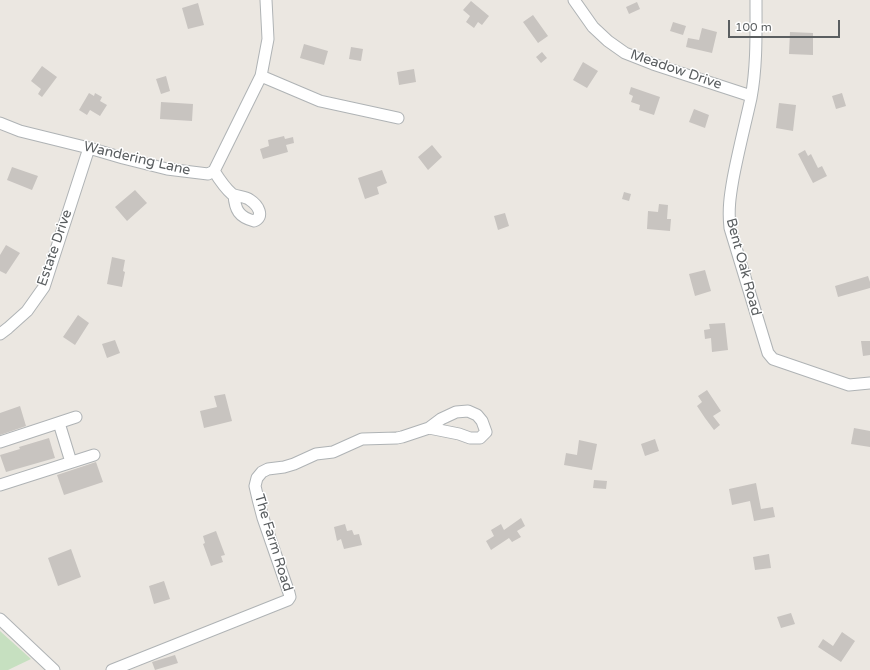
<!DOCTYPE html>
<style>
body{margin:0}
#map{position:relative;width:870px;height:670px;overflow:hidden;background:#ebe7e1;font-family:"Varela Round",sans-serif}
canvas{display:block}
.scale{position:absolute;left:728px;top:20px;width:112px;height:18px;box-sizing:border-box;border:2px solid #5a5e60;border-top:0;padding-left:5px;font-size:12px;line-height:14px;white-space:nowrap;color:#5a5e60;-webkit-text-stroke:3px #fff;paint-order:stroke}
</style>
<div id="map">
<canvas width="870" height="670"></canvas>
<div class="scale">100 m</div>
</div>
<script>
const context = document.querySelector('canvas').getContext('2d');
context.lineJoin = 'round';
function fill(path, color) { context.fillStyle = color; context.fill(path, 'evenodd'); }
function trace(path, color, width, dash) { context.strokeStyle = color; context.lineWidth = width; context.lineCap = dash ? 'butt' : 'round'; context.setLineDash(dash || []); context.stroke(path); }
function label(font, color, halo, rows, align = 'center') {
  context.font = font + ' "Varela Round",sans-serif'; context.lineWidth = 3; context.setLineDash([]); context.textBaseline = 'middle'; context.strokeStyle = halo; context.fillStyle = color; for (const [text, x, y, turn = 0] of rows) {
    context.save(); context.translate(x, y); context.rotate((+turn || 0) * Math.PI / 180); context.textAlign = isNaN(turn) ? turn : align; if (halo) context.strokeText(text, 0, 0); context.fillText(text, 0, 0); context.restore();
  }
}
const green = new Path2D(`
 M0 631 31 659 8 670H0Z`);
const building = new Path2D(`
 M471 1 489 16 482 25 478 22 474 28 466 22 470 16 463 10Z
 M637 2 640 9 629 14 626 7Z
 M198 3 204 25 188 29 182 8Z
 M533 15 548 36 538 43 523 22Z
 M673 22 686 26 683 35 670 31Z
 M702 28 717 32 712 53 686 47 688 38 699 40Z
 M790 32 813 33V55L789 54Z
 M304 44 328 51 324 65 300 58Z
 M351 47 363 49 361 61 349 59Z
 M542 52 547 58 541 63 536 57Z
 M583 62 598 71 587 88 573 80Z
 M42 66 57 77 42 97 38 94 41 89 31 81Z
 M414 69 416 82 399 85 397 72Z
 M166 76 170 91 161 94 156 79Z
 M631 87 660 97 654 115 639 110 640 105 631 102 633 96 629 94Z
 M89 93 94 96 95 93 102 97 100 101 107 105 100 116 90 110 87 115 79 110Z
 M842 93 846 106 836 109 832 96Z
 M161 102 193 104 192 121 160 119Z
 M779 103 796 105 793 131 776 128Z
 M694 109 709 115 705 128 689 122Z
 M284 136 285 139 293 137 294 143 286 145 288 152 263 159 260 149 269 146 268 140Z
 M432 145 442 157 428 170 418 157Z
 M805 150 808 156 811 154 818 168 822 166 827 176 813 183 798 154Z
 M12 167 38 176 32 190 7 180Z
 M382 170 387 183 377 187 379 194 365 199 358 178Z
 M135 190 147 203 127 221 115 207Z
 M624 192 631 194 629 201 622 199Z
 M659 204 668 205 667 219H671L670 231 647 229 648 211 658 212Z
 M505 213 509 226 498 230 494 216Z
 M6 245 20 253 6 274 0 271V255Z
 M112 257 125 260 123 271 125 272 122 287 107 284Z
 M705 270 711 291 695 296 689 274Z
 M868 276 870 282V288L838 297 835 286Z
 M78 315 89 323 75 345 63 337Z
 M725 323 728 350 712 352 711 338 705 339 704 330 710 329 709 324Z
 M115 340 120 353 107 358 102 344Z
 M861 341H870V355L863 356Z
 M707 390 721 411 713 416 720 425 714 430 705 418 697 406 702 402 698 396Z
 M225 394 232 421 204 428 200 411 217 407 214 396Z
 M20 406 26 426 0 435V413Z
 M854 428 870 431V447L851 444Z
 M49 438 55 458 6 472 0 455 20 449 19 447Z
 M655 439 659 451 645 456 641 444Z
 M579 440 597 444 592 470 564 465 566 453 577 455Z
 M96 462 103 482 64 495 57 475Z
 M594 480 607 481 606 489 593 488Z
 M756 483 761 509 773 507 775 517 754 521 750 501 732 505 729 489Z
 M521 518 525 526 517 531 521 537 512 542 509 538 491 550 486 541 494 536 491 530 501 524 504 530Z
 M345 524 347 531 352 530 354 535 359 534 362 545 344 549 341 539 337 541 334 527Z
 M216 531 225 555 221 556 223 562 211 566 203 544 205 543 203 536Z
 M71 549 81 577 58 586 48 558Z
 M769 554 771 568 755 570 753 557Z
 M164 581 170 599 154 604 149 586Z
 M791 613 795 624 781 628 777 617Z
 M842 632 855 641 841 662 818 647 823 639 833 646Z
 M175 655 178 663 155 670 152 662Z`);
const minor = new Path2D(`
 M574 0 593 27 608 41 625 53 653 64 751 96
 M756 0C756 32 757 66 751 98 745 125 738 152 733 179 730 196 728 210 730 228L768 353 773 359 849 385 870 383
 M261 76 320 101 398 118
 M0 123 20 131 89 148 123 158 167 169 208 174 214 171 261 76 268 39 266 0
 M214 171C219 179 225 188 232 194 237 197 245 196 250 200 258 205 265 217 254 221 239 217 235 210 234 195
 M0 334 8 328 27 311 44 287 89 148
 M59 423 71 462
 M0 442 76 417
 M0 485 94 455
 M0 619 54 670
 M112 670 288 600 290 597 289 593 263 518 258 499 255 486 257 478 262 472 268 469 284 467 294 464 316 454 333 452 362 439 397 438 402 437 429 428 441 419 456 412 468 411 477 415 482 421 486 432 480 438H470L459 434 429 428`);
const streetNames = [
 ["Meadow Drive",676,70,19],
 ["Wandering Lane",137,159,13],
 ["Estate Drive",55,248,-71],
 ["Bent Oak Road",743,267,75],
 ["The Farm Road",273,543,73]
];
fill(green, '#c6e0c0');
fill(building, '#c8c4c0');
trace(minor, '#afb3b5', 13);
trace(minor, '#fff', 11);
label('14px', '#5a5e60', '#fff', streetNames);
</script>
